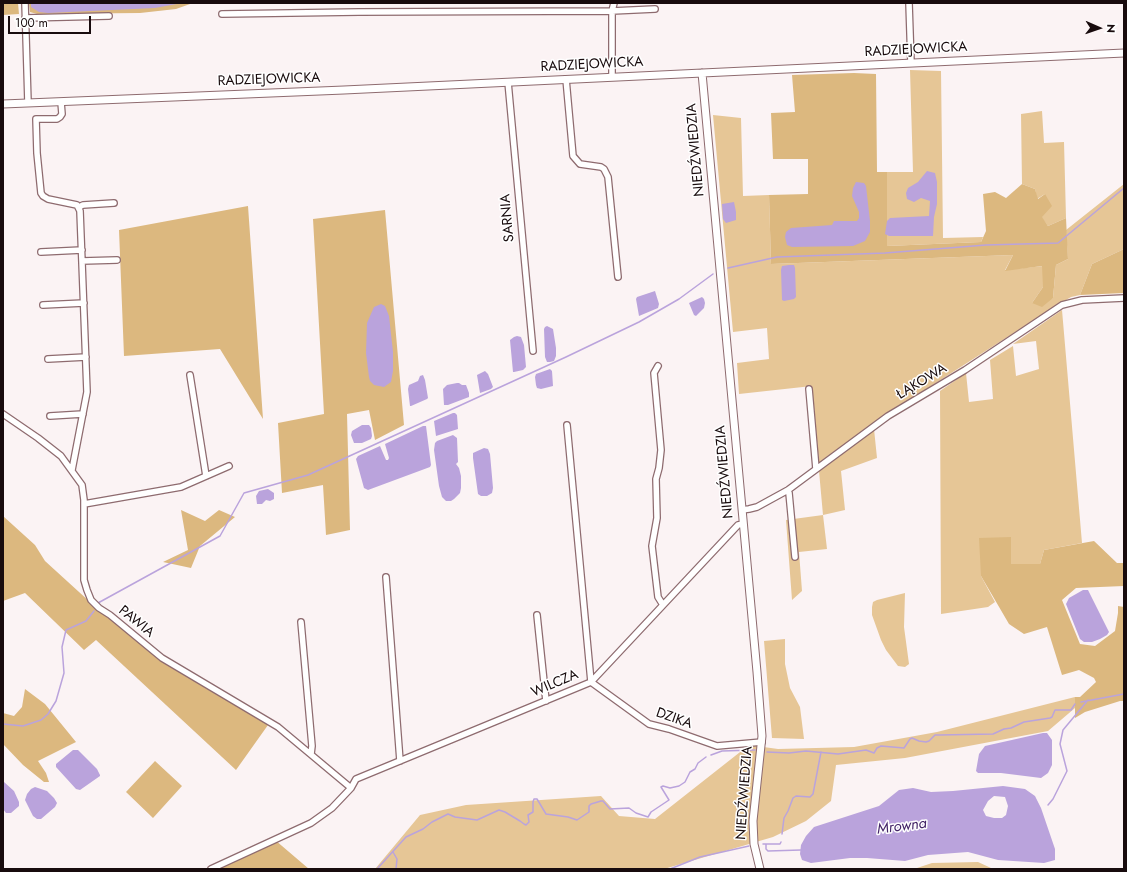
<!DOCTYPE html>
<meta charset="utf-8">
<style>
body{margin:0}
#map{position:relative;width:1127px;height:872px;overflow:hidden;background:#fbf3f4;font-family:Jost,sans-serif}
canvas{display:block}
.frame{position:absolute;inset:0;border:4px solid #180b0d;pointer-events:none}
.north{position:absolute;left:1079px;top:8px;width:40px;height:40px;-webkit-text-stroke:3px #fff;paint-order:stroke;rotate:92deg;font-size:11px;font-weight:700;line-height:16px;text-align:center;color:#180b0d}
.north::after{content:'';display:block;margin:auto;width:14px;height:18px;background:#180b0d;clip-path:polygon(50% 0,100% 100%,50% 72%,0 100%)}
.scale{position:absolute;left:8px;top:16px;width:83px;height:18px;box-sizing:border-box;border:2px solid #180b0d;border-top:0;padding-left:5px;font-size:12px;line-height:14px;white-space:nowrap;color:#180b0d;-webkit-text-stroke:3px #fff;paint-order:stroke}
</style>
<div id="map">
<canvas width="1127" height="872"></canvas>
<div class="frame"></div>
<div class="north">N</div>
<div class="scale">100 m</div>
</div>
<script>
const c = document.querySelector('canvas').getContext('2d');
c.lineJoin = 'round';
function paint(path, color) { c.fillStyle = color; c.fill(path, 'evenodd'); }
const toPath = rows => new Path2D(rows.map(r => 'M' + r).join(''));
function strokePath(path, color, width, dash) { c.strokeStyle = color; c.lineWidth = width; c.lineCap = dash ? 'butt' : 'round'; c.setLineDash(dash || []); c.stroke(path); }
function drawText(font, color, halo, rows, align = 'center') {
  c.font = font + ' Jost,sans-serif'; c.lineWidth = 3; c.setLineDash([]); c.textBaseline = 'middle'; c.strokeStyle = halo; c.fillStyle = color; for (const [text, x, y, turn = 0] of rows) {
    c.save(); c.translate(x, y); c.rotate((+turn || 0) * Math.PI / 180); c.textAlign = isNaN(turn) ? turn : align; if (halo) c.strokeText(text, 0, 0); c.fillText(text, 0, 0); c.restore();
  }
}
paint(toPath([
 [910,70,941,71,943,238,983,237,981,242,887,246,887,172,913,172],
 [1042,111,1044,143,1064,142,1066,218,1048,226,1041,217,1045,194,1037,199,1035,189,1022,184,1021,114],
 [713,115,741,118,743,196,769,195,771,264,1013,255,1005,270,1043,266,1043,287,1032,303,1053,298,1056,265,1068,259,1066,230,1124,184,1124,249,1092,264,1080,295,1071,297,1048,311,889,413,819,463,812,386,739,394,737,363,769,359,767,328,733,332],
 [1062,310,1082,543,1044,550,1040,564,1011,564,1011,537,981,576,995,602,988,607,941,614,940,391,966,373,969,402,993,399,990,360,1013,346,1016,376,1039,369,1036,341,1013,344],
 [874,429,877,458,841,471,845,510,823,515,827,549,799,552,802,591,792,600,786,520,823,515,819,471],
 [905,593,904,627,909,664,905,667,898,666,886,650,881,640,872,615,872,607,873,602,877,600],
 [785,639,785,664,790,688,800,707,804,739,772,738,764,641],
 [1075,697,1075,708,1048,731,905,758,836,765,831,801,806,821,773,837,664,869,375,869,420,815,466,805,601,796,619,816,655,819,749,745,778,749,854,747,937,732],
 [978,862,991,868,1002,869,914,869,932,863]
]), '#e6c696');
paint(toPath([
 [3,3,18,3,19,14,3,15],
 [29,3,193,3,176,9,140,13,37,14,30,12],
 [854,73,876,74,877,172,887,172,887,246,981,242,986,231,983,194,995,192,1006,198,1022,184,1035,189,1038,199,1045,194,1052,206,1042,217,1048,226,1066,218,1068,259,1056,265,1053,298,1042,307,1032,303,1043,287,1042,266,1005,271,1013,255,771,264,769,195,808,194,808,159,773,159,771,113,795,112,792,75],
 [248,206,263,419,220,349,124,356,119,230],
 [385,210,404,425,375,440,369,410,347,414,350,530,326,535,323,485,282,493,278,423,324,414,313,219],
 [1124,249,1124,293,1080,295,1092,264],
 [181,510,205,521,219,510,235,517,200,546,191,568,163,562,188,550],
 [3,516,35,545,45,561,90,602,161,660,268,725,236,770,96,640,84,650,25,593,3,601],
 [1011,537,1011,564,1040,564,1044,550,1094,541,1117,563,1124,563,1124,586,1076,588,1062,600,1080,644,1095,646,1115,631,1118,613,1118,606,1124,607,1124,701,1120,701,1085,712,1075,718,1075,697,1080,697,1096,682,1094,678,1079,670,1062,675,1047,627,1024,634,1009,624,981,576,979,538],
 [25,689,45,704,76,742,38,761,46,773,49,782,44,782,23,765,3,744,3,713,14,716,22,707],
 [155,761,182,786,153,818,126,792],
 [275,840,309,869,207,869]
]), '#dcb87f');
paint(toPath([
 [31,3,182,3,155,8,48,13,39,12,31,7],
 [927,171,935,173,937,182,937,204,934,217,933,236,889,236,885,234,887,221,890,218,929,216,930,201,921,198,914,202,907,199,906,193,908,188,918,182],
 [856,182,864,183,866,186,870,221,870,232,865,241,853,246,792,247,787,245,785,237,786,232,791,228,832,225,834,221,857,221,859,218,859,212,852,196,853,188],
 [734,202,736,212,736,220,726,223,723,219,722,204],
 [789,265,794,265,795,268,796,297,794,299,784,301,782,300,781,270,782,266],
 [655,291,659,304,658,308,639,316,636,299,637,297],
 [702,297,704,299,705,303,704,308,696,316,694,315,689,303],
 [381,304,385,306,389,316,393,352,393,371,391,382,384,387,374,385,370,381,369,377,366,353,367,323,374,307],
 [547,326,553,329,556,348,556,356,554,361,550,362,547,362,545,357,544,329,545,327],
 [517,336,521,337,524,345,526,367,523,370,514,372,513,372,510,340,514,337],
 [550,369,552,371,553,386,541,389,537,388,536,385,535,377,536,374],
 [485,371,488,374,493,387,491,389,480,393,477,375],
 [423,375,425,380,428,398,427,399,411,406,410,406,408,389,409,385,418,381,420,376],
 [457,383,459,383,462,385,466,385,469,393,469,397,448,405,444,405,443,389,447,385],
 [453,413,455,413,457,415,458,429,436,436,434,421],
 [362,425,369,425,371,428,372,436,371,439,362,443,354,443,351,435,352,431],
 [423,426,426,426,431,465,430,467,368,490,364,488,356,459,358,456,380,446,386,460,388,460,389,458,385,444],
 [453,435,457,438,458,462,456,464,459,468,461,476,461,488,460,493,454,499,451,501,446,501,442,497,439,486,434,450,435,443,437,441],
 [484,448,488,449,490,454,493,488,492,493,487,496,481,496,478,494,473,458,473,453],
 [268,489,274,493,274,499,270,501,266,500,262,504,257,504,256,496,259,491],
 [1083,590,1088,590,1109,632,1107,635,1100,639,1092,642,1084,642,1080,639,1066,604,1069,598],
 [1043,733,1047,733,1052,740,1052,765,1048,773,1041,778,1001,773,978,773,976,771,979,754,985,746],
 [73,750,78,750,97,769,100,775,100,776,80,790,76,789,56,767,56,764],
 [3,774,4,782,14,791,19,802,19,806,11,813,6,813,3,809],
 [1003,786,1025,789,1035,796,1041,808,1055,849,1055,860,1044,863,998,860,968,852,928,855,905,861,867,858,850,858,811,863,802,860,800,854,801,845,806,836,814,827,879,806,899,790,913,788,931,792,953,791],
 [994,796,1005,797,1008,806,1006,815,1002,818,994,818,986,816,983,810,988,801],
 [35,787,47,791,54,798,57,803,55,807,41,819,37,819,33,816,25,800,27,794,31,789]
]), '#baa3dc');
strokePath(toPath([
 [728,268,777,257,885,253,986,245,1058,243,1124,188],
 [98,603,220,536,244,493,308,475,566,357,639,322,679,299,713,274],
 [1081,702,1124,694],
 [3,724,23,726,41,720,48,714,56,701,64,673,62,647,66,630,86,621,94,611],
 [767,752,789,753,806,751,838,754,866,750,874,753,877,748,881,746,904,748,910,739,912,738,919,741,926,742,929,741,935,735,939,735,993,734,1004,729,1011,728,1024,722,1050,718,1052,717,1055,710,1071,710,1075,704],
 [711,755,722,751,755,750],
 [1048,805,1053,799,1067,771,1060,744,1063,730,1088,700],
 [782,834,784,818,788,811,793,798,796,796,810,797,813,794,821,752],
 [763,844,780,844,781,842],
 [766,844,766,849,768,851,801,850],
 [393,852,397,859,396,869],
 [377,869,406,837,423,829,432,822,448,814,455,817,477,820,499,810,505,812,520,821,524,824,526,825,529,822,528,815,533,812,533,802,534,799,537,799,546,814,568,817,577,820,589,812,589,806,591,804,601,801,603,801,610,809,629,808,636,813,648,817,651,812,669,800,661,787,663,786,670,788,679,786,685,782,690,772,695,769,698,763,706,757],
 [670,869,700,857,749,846]
]), '#baa3dc', 1.5);
const street = toPath([
 [25,3,28,103],
 [909,3,911,63],
 [222,14,359,12,612,11,655,9],
 [25,18,109,16],
 [612,77,612,11,614,3],
 [566,79,573,156,580,164,601,167,604,169,608,177,618,277],
 [508,82,533,351],
 [61,102,62,114,60,117,57,119,36,119,37,153,41,193,43,196,48,199,77,205,80,211,87,392,72,470],
 [79,207,83,205,114,203],
 [41,252,82,250],
 [82,261,117,260],
 [43,305,84,303],
 [48,359,86,357],
 [658,366,654,373,661,450,659,468,656,479,657,518,652,546,658,597,663,605],
 [190,375,206,476],
 [809,389,816,469],
 [3,414,38,438,61,456,82,485,84,500,84,580,87,590,91,600,99,608,110,615,162,658,278,727,351,788],
 [50,416,83,414],
 [567,425,591,682,649,724,669,729,717,746,762,742],
 [788,490,789,493,795,557],
 [84,504,181,487,229,466],
 [742,510,749,509,757,507,788,490,888,416,965,370,1062,305,1082,300,1124,298],
 [386,577,400,761],
 [537,615,546,701],
 [301,622,312,746,311,754],
 [211,869,311,823,332,808,351,788,356,779,591,682,738,525,743,524]
]);
const secondary = toPath([
 [702,73,757,672,762,736,753,821,754,844,760,869],
 [3,104,344,90,1124,53]
]);
strokePath(street, '#8e6b6f', 8);
strokePath(secondary, '#8e6b6f', 9);
strokePath(street, '#fff', 5.5);
strokePath(secondary, '#fff', 7);
drawText('14px', '#180b0d', '#fff', [
 ["RADZIEJOWICKA",916,50,-3],
 ["RADZIEJOWICKA",592,65,-3],
 ["RADZIEJOWICKA",269,80,-2],
 ["NIEDŹWIEDZIA",696,150,-95],
 ["SARNIA",508,218,-95],
 ["ŁĄKOWA",922,382,-31],
 ["NIEDŹWIEDZIA",725,472,-95],
 ["PAWIA",136,622,39],
 ["WILCZA",555,684,-23],
 ["DZIKA",674,719,19],
 ["NIEDŹWIEDZIA",745,793,-86]
]);
drawText('italic 15px', '#432467', '#fff', [
 ["Mrowna",902,827,-7]
]);
</script>
